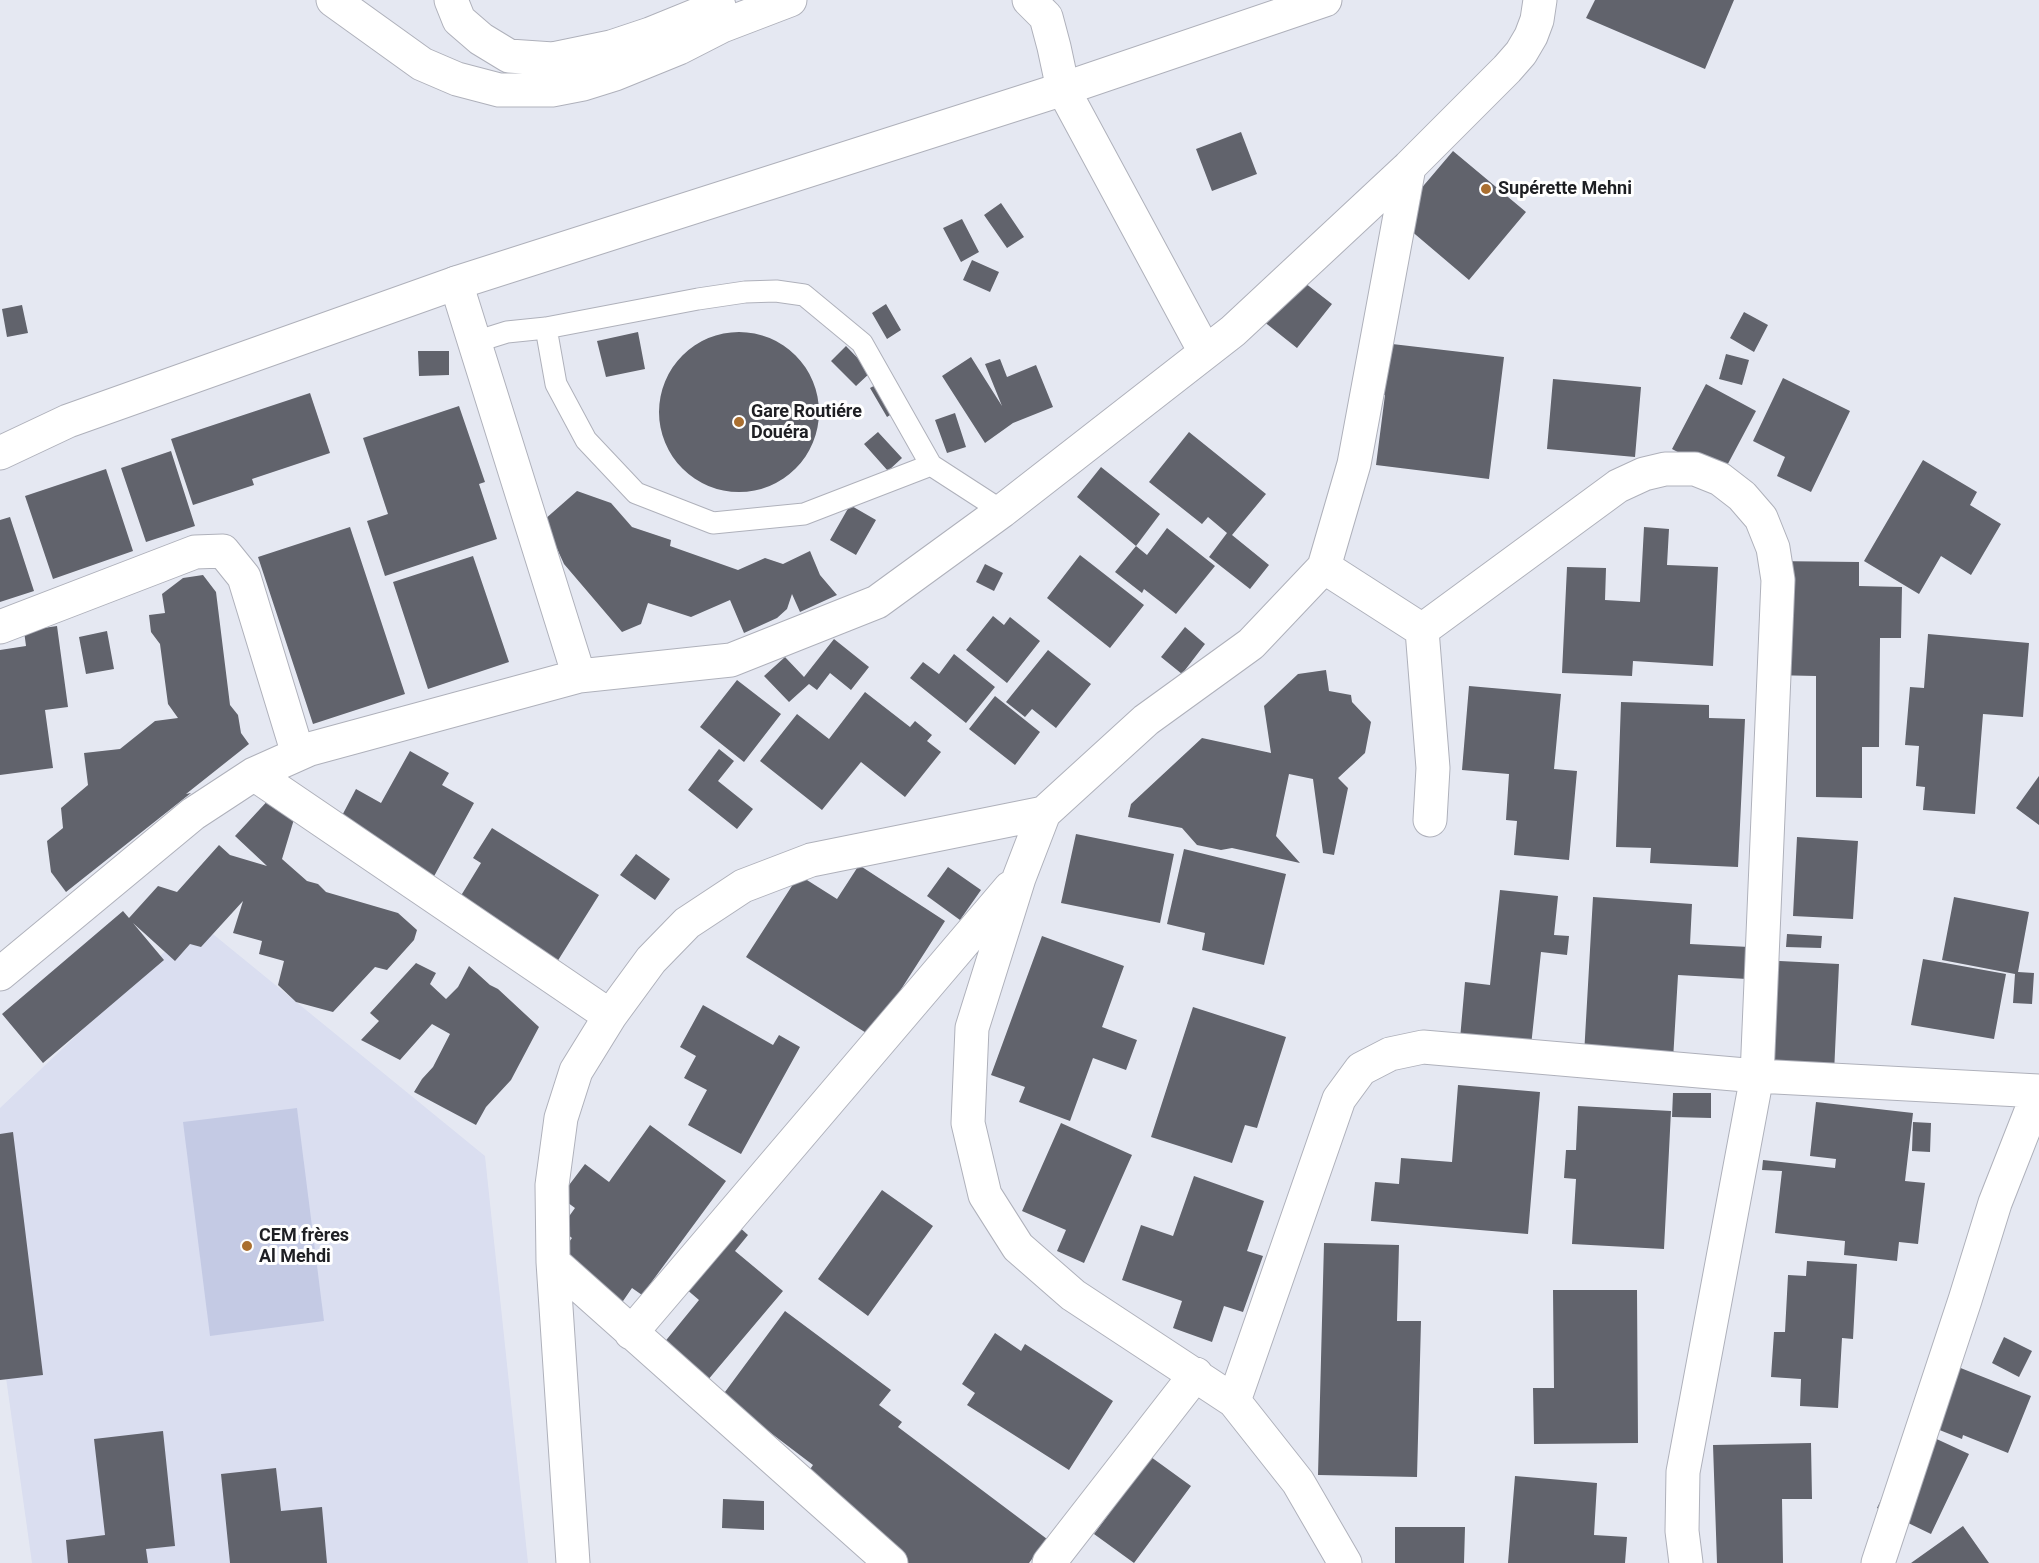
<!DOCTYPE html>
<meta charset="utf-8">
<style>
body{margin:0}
canvas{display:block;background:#e5e8f2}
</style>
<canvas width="2039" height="1563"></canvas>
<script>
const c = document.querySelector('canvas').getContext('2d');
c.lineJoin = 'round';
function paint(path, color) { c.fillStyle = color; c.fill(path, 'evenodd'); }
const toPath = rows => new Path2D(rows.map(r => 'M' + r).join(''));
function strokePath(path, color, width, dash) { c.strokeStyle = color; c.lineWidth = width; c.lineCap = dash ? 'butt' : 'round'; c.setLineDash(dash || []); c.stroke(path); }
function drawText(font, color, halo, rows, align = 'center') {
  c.font = font + ' Roboto,sans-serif'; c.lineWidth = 6; c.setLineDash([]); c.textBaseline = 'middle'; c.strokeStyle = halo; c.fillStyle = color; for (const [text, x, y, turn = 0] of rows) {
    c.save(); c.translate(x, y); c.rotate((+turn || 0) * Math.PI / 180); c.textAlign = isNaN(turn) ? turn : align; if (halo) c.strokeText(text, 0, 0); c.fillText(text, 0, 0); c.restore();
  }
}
paint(toPath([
 [197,921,485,1156,528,1563,32,1563,0,1335,0,1108]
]), '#dadef0');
paint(toPath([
 [297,1108,324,1321,210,1336,183,1122]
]), '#c4cae4');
paint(toPath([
 [1595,0,1734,0,1705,69,1586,18],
 [1241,132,1257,174,1212,191,1196,149],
 [1453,151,1526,212,1469,280,1396,218],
 [1001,203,1024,237,1007,248,984,215],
 [962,219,979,252,961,262,943,228],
 [972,260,999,272,990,292,963,280],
 [1287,269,1332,304,1297,348,1253,313],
 [886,304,901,330,887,339,872,313],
 [22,305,28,333,7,337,2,309],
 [1744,312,1768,325,1754,352,1730,338],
 '659 412a80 80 0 1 1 160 0a80 80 0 1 1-160 0Z',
 [638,332,645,369,606,377,597,341],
 [1375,342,1504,357,1489,479,1376,465,1385,395,1369,393],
 [846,346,871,372,856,386,831,361],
 [418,351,449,351,449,375,419,376],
 [1726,354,1749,360,1742,385,1719,379],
 [971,357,1002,406,985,364,1000,359,1007,377,1036,365,1053,407,1013,423,985,443,942,376],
 [1783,378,1850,411,1811,492,1777,476,1785,457,1753,441],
 [1553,379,1641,387,1635,457,1547,449],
 [885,380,901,408,887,417,870,388],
 [1706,384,1756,411,1722,475,1672,449],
 [310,393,330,453,252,479,254,485,193,505,171,439],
 [459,406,485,482,479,484,497,539,385,576,367,521,388,514,363,438],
 [955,413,966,447,947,453,935,420],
 [878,432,902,458,888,471,864,444],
 [1189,432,1266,494,1232,535,1269,565,1250,589,1209,557,1227,533,1208,517,1202,524,1149,482],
 [171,451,195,526,146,542,121,468],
 [1923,460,1977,492,1970,505,2001,524,1971,575,1941,556,1919,594,1864,561],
 [1101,467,1160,514,1136,546,1077,497],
 [106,469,133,551,53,579,25,496],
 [577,491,611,503,632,527,671,540,670,546,738,570,765,558,783,564,810,551,820,575,837,595,800,612,792,594,787,609,777,618,744,633,730,600,691,617,648,603,641,624,622,632,564,564,544,520],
 [850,505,876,520,856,555,830,540],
 [10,517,34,591,0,602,0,520],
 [350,527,405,694,313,724,258,557],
 [1644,527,1669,529,1667,565,1718,567,1713,666,1633,661,1632,676,1562,673,1567,567,1606,568,1605,600,1640,602],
 [1167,528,1215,566,1176,614,1144,589,1142,593,1115,572,1136,546,1147,555],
 [1080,555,1144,605,1110,648,1047,598],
 [473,556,509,662,428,689,393,582],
 [1771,561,1859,562,1859,586,1902,587,1901,638,1880,638,1879,747,1862,747,1862,798,1816,797,1816,676,1770,675],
 [985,564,1003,573,994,591,976,582],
 [203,575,216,592,230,705,238,715,241,733,249,744,186,794,191,793,66,892,51,872,47,841,63,828,61,808,88,785,84,753,120,749,155,721,178,718,168,704,160,644,151,632,149,615,165,613,162,594,183,578],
 [993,616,1004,625,1010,617,1040,641,1007,683,966,650],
 [57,626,68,707,45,710,53,768,0,775,0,650,26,646,24,631],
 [1185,627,1205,644,1182,674,1161,657],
 [107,631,114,669,86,674,79,637],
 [1928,634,2029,643,2023,717,1983,714,1975,814,1923,810,1925,787,1916,786,1919,746,1905,745,1910,687,1924,688],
 [834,639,869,667,851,690,830,673,817,690,809,684,789,702,764,676,785,657,804,677],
 [1048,650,1091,684,1056,728,1032,709,1025,717,1006,702],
 [954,654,995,687,966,723,910,678,923,662,939,674],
 [1326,670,1329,691,1351,695,1352,702,1371,722,1365,753,1338,778,1348,788,1334,855,1323,853,1313,779,1289,774,1276,836,1300,863,1232,848,1221,850,1197,845,1182,828,1128,817,1131,804,1202,738,1271,753,1264,706,1298,674],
 [737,680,781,714,744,762,700,727],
 [1469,686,1561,694,1554,769,1577,771,1569,860,1514,855,1517,821,1506,820,1509,774,1462,770],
 [865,692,910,727,915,721,932,735,927,741,941,752,905,797,861,762,822,810,760,761,797,714,829,739],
 [995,696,1040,732,1015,765,969,729],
 [1621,702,1709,705,1709,718,1745,719,1738,867,1650,863,1651,848,1616,847],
 [719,749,734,761,718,781,753,809,737,829,688,790],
 [410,751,449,773,442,785,474,803,426,891,336,827,356,789,381,803],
 [2039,776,2039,825,2016,808],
 [272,796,295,816,282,859,307,881,318,884,326,892,398,913,417,930,414,940,387,970,375,967,333,1012,296,1002,278,985,284,961,259,954,262,941,233,933,243,901,201,947,190,944,175,961,133,923,164,960,43,1063,2,1014,123,911,129,918,158,886,177,892,219,845,230,855,267,866,235,836],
 [492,828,599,895,552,970,454,907,481,863,473,858],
 [1076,834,1174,854,1160,923,1061,903],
 [1797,837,1858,841,1853,919,1793,916],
 [1184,849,1286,874,1264,965,1202,950,1205,933,1167,924],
 [636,854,670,879,655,900,620,875],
 [859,865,945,921,871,1036,746,957,799,875,837,899],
 [948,867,981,890,960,920,927,896],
 [1500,890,1558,896,1554,935,1569,936,1567,955,1541,952,1531,1046,1460,1039,1465,982,1490,985],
 [1593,897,1692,904,1690,944,1749,947,1747,979,1678,975,1673,1060,1584,1055],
 [1954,897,2029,912,2018,972,2034,973,2032,1004,2013,1003,2015,974,1942,960],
 [1787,934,1822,936,1821,948,1786,947],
 [1042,936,1124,966,1102,1027,1137,1040,1126,1070,1093,1058,1070,1121,1019,1102,1025,1087,991,1075],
 [1923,959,2006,974,1994,1039,1911,1025],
 [1760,960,1839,964,1834,1073,1755,1069],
 [416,963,436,973,430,984,446,999,458,987,469,966,490,985,498,989,539,1027,511,1080,486,1107,476,1125,414,1092,422,1079,433,1067,450,1034,432,1024,400,1060,361,1040,379,1021,370,1013],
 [703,1005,773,1045,779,1035,800,1047,741,1154,688,1125,707,1090,684,1078,696,1056,680,1047],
 [1193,1007,1286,1037,1257,1128,1245,1125,1232,1163,1151,1137],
 [1458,1085,1540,1092,1528,1234,1371,1221,1375,1182,1399,1184,1401,1158,1452,1162],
 [1673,1093,1711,1093,1711,1118,1672,1117],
 [1816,1102,1913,1113,1905,1181,1925,1183,1918,1244,1899,1242,1897,1261,1844,1255,1845,1241,1775,1233,1782,1171,1762,1170,1763,1160,1835,1168,1836,1159,1810,1156],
 [1578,1106,1671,1111,1664,1249,1572,1244,1576,1179,1564,1178,1566,1150,1576,1150],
 [1913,1122,1931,1123,1930,1152,1912,1151],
 [1061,1123,1132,1155,1084,1263,1057,1251,1066,1230,1022,1211],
 [650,1125,726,1181,642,1295,632,1288,612,1317,548,1270,572,1238,560,1229,575,1208,560,1197,585,1164,609,1182],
 [13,1132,43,1375,0,1380,0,1134],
 [1194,1176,1264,1201,1247,1251,1263,1256,1243,1312,1224,1306,1212,1342,1173,1328,1182,1301,1122,1280,1141,1225,1173,1236],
 [882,1190,933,1226,868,1316,818,1279],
 [737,1225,748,1235,735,1251,783,1291,707,1381,663,1344,699,1300,685,1288],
 [1324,1243,1399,1245,1397,1321,1421,1321,1417,1477,1318,1475],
 [1807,1261,1857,1264,1853,1339,1842,1338,1838,1408,1800,1406,1801,1379,1771,1377,1774,1332,1785,1332,1788,1275,1806,1276],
 [1553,1290,1637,1290,1638,1443,1534,1444,1533,1388,1554,1388],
 [785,1311,891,1390,879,1405,902,1422,898,1427,1047,1539,1029,1563,905,1563,806,1475,813,1465,722,1396],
 [995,1333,1021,1351,1025,1344,1113,1401,1069,1470,967,1405,975,1393,962,1384],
 [2004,1337,2032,1351,2019,1377,1992,1363],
 [1938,1359,2031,1396,2008,1453,1963,1435,1962,1439,1937,1429],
 [1915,1429,1969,1454,1931,1534,1877,1508],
 [163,1431,175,1546,146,1549,148,1563,68,1563,66,1540,105,1535,94,1439],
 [1811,1443,1812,1499,1782,1499,1783,1563,1717,1563,1713,1445],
 [1151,1457,1191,1486,1134,1563,1094,1534],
 [276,1468,281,1511,322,1507,327,1563,230,1563,221,1474],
 [1515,1476,1597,1483,1594,1535,1627,1537,1625,1563,1508,1563],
 [723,1499,764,1501,764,1530,722,1528],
 [1963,1526,1989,1563,1911,1563],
 [1395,1527,1465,1527,1464,1563,1395,1563]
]), '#61636c');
const lane = toPath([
 [546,328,556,384,586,440,636,493,713,523,804,514,931,465],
 [475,342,507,332,546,328,698,299,745,292,776,291,804,295,862,343,931,465,1002,511]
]);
const street = toPath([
 [1063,89,1205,352],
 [456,283,579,676],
 [1324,567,1422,630,1618,486,1644,474,1665,469,1695,469,1720,479,1742,496,1761,518,1773,548,1778,580,1757,1076,1683,1472,1682,1531,1686,1563],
 [0,627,195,552,223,551,244,577,298,754],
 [1422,630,1433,768,1430,820],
 [254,774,610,1016],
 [0,974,193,814,254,774,310,749,579,676,731,660,877,602,1002,511,1233,331,1409,167,1507,69,1521,53,1531,36,1537,20,1540,0],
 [553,1262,891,1563],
 [631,1333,1010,888],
 [1234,1401,1339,1099,1361,1069,1390,1054,1423,1047,1757,1076,2039,1091],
 [573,1563,553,1262,552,1185,561,1118,576,1071,610,1016,651,960,687,923,743,886,811,860,1044,813],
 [1049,1563,1196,1374],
 [1345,1563,1298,1482,1234,1401,1073,1295,1018,1247,985,1195,968,1123,972,1028,1019,878,1044,813,1146,720,1251,644,1324,567,1354,464,1409,167],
 [1878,1563,1965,1300,1995,1203,2039,1091]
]);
const secondary = toPath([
 [0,453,68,421,456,283,1063,89,1325,0]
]);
const highway = toPath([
 [333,0,422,64,457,79,499,90,552,90,583,84,615,74,679,48,722,26,790,0],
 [451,0,459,20,481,39,509,56,553,59,611,47,650,34,719,6],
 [1029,0,1046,17,1054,47,1063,89]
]);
strokePath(lane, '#afb1bb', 23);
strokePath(street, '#afb1bb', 35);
strokePath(secondary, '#afb1bb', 35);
strokePath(highway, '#afb1bb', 35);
strokePath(lane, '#fff', 21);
strokePath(street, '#fff', 33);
strokePath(secondary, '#fff', 33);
strokePath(highway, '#fff', 33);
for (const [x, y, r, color] of [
 [1486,189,6,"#aa6f30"],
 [739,422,6,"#aa6f30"],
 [247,1246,6,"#aa6f30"]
]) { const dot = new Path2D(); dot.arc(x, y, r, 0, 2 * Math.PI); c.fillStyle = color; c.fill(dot); strokePath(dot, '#fff', 2); }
drawText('bold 18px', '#1e1f23', '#fff', [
 ["Supérette Mehni",1498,189],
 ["Gare Routiére",751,412],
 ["Douéra",751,433],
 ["CEM frères",259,1236],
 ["Al Mehdi",259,1257]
], 'left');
</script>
